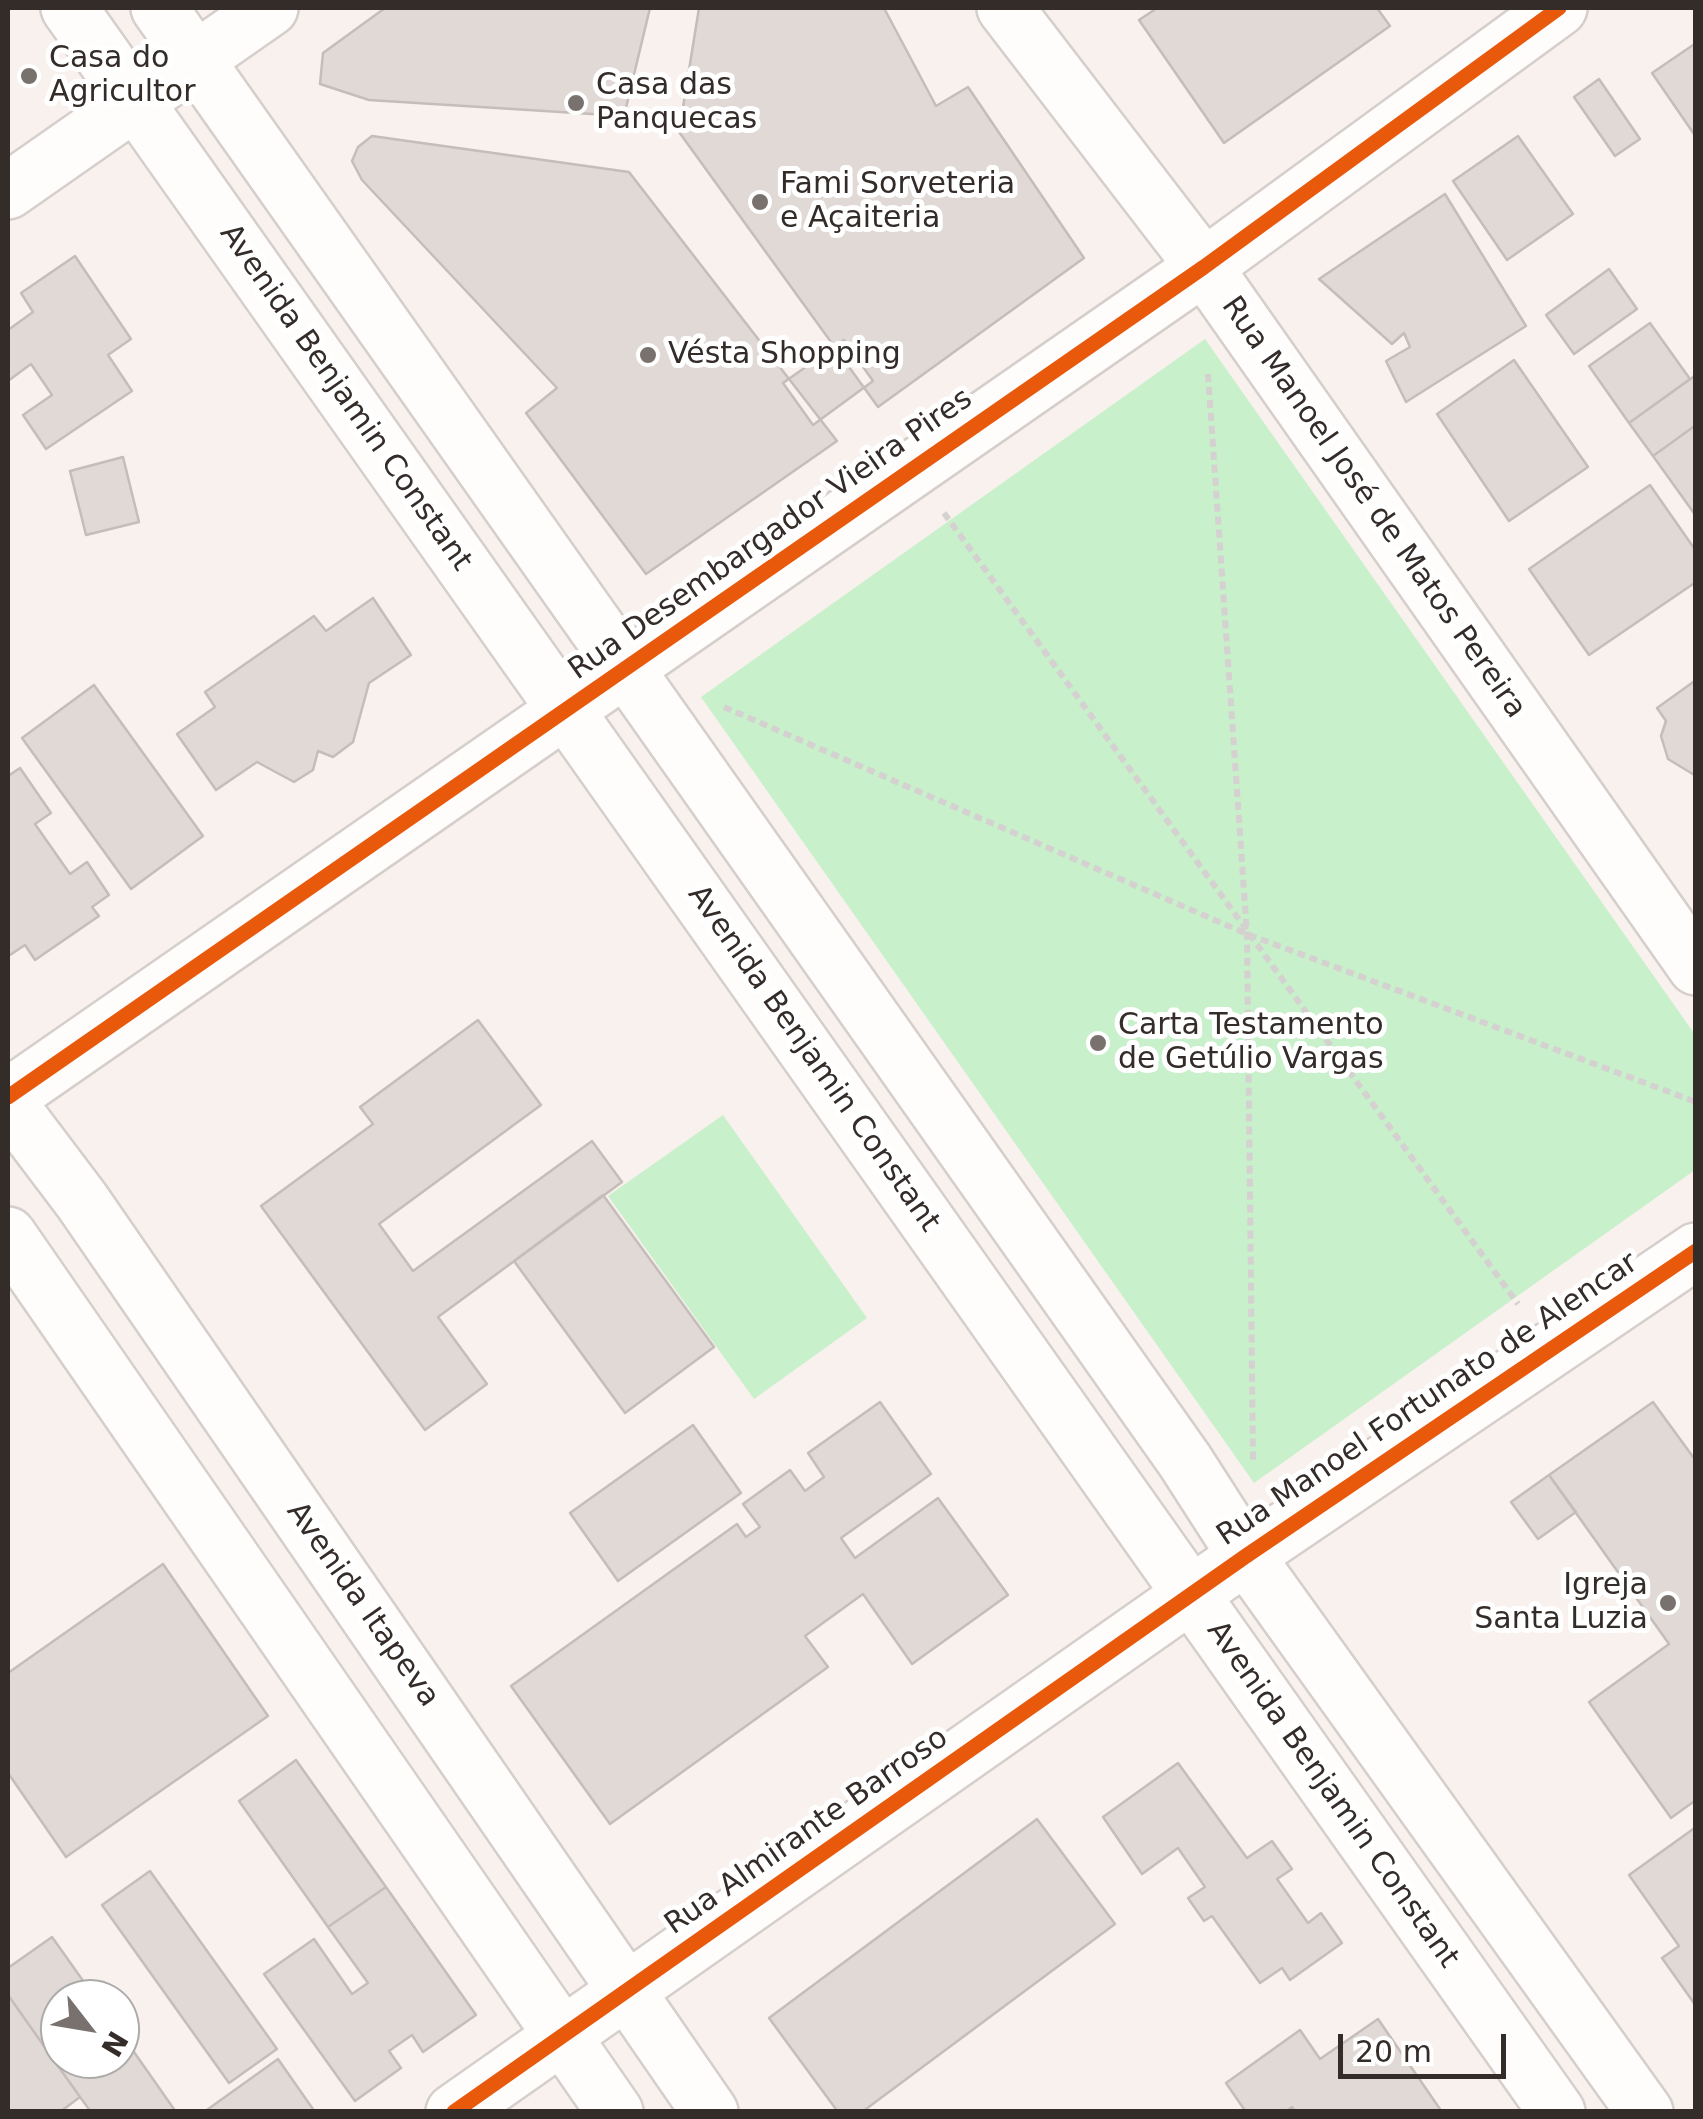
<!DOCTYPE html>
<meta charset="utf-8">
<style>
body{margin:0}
#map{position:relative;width:1703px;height:2119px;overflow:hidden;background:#f9f1ed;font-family:"DejaVu Sans",sans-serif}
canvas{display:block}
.frame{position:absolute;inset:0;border:10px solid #332c29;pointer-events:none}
.north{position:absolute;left:40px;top:1979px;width:100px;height:100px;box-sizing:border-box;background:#fff;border:2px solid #adaba9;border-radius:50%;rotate:121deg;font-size:28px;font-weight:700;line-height:40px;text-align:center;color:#332c29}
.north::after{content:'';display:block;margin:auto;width:35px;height:45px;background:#78716e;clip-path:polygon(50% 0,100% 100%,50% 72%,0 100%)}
.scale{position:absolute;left:1338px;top:2034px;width:168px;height:45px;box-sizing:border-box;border:5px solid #332c29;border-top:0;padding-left:12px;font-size:30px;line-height:35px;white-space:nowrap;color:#332c29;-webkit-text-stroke:8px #fff;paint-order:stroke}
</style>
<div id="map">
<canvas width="1703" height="2119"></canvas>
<div class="frame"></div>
<div class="north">N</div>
<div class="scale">20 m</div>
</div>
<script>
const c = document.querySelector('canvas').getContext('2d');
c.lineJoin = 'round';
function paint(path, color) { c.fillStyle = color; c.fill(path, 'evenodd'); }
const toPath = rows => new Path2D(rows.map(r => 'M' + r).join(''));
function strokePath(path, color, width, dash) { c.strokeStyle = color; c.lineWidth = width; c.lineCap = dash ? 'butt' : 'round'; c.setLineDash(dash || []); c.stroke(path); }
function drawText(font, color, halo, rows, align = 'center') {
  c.font = font + ' "DejaVu Sans",sans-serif'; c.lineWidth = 10; c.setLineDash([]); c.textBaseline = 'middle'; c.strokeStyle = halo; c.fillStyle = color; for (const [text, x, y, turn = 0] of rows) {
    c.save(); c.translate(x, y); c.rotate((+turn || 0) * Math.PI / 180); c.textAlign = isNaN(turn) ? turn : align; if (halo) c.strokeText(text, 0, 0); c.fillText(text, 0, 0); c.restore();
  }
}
paint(toPath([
 [1205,339,1696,1036,1695,1170,1254,1483,701,697],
 [723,1115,867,1318,754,1399,608,1196]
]), '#c8f0cb');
const building = toPath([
 [385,8,650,8,624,116,369,100,320,84,323,53,385,8],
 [699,8,884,8,936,106,968,87,1084,258,878,407,679,132,699,8],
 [1157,8,1377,8,1390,26,1224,143,1139,20,1157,8],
 [1696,43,1696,137,1652,73,1696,43],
 [1599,79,1640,139,1615,156,1574,97,1599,79],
 [372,136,629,172,837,441,646,574,526,413,557,388,362,180,352,161,358,147,372,136],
 [1518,136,1573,214,1507,260,1453,181,1518,136],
 [1445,194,1526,326,1406,402,1386,361,1410,347,1404,333,1392,344,1319,279,1445,194],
 [75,256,131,339,108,355,132,391,46,449,23,415,52,395,31,364,8,381,8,330,33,312,21,293,75,256],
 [1609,269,1637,309,1574,354,1546,315,1609,269],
 [1650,323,1690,379,1629,423,1589,366,1650,323],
 [844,340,873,381,813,425,783,383,844,340],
 [1514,360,1588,467,1509,521,1437,414,1514,360],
 [1696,375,1696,425,1653,456,1629,423,1696,375],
 [1696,425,1696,516,1653,456,1696,425],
 [123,457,139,522,86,535,70,471,123,457],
 [1650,485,1696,551,1696,582,1589,655,1529,569,1650,485],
 [373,598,411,655,369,683,353,742,333,757,318,751,313,770,294,782,257,762,216,790,177,734,215,707,205,692,314,616,326,631,373,598],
 [1696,680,1696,776,1668,759,1661,736,1666,721,1657,708,1696,680],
 [94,685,203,836,131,889,22,738,94,685],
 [20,768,51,813,35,824,70,874,87,862,109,895,92,907,99,916,35,960,25,945,10,955,8,952,8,776,20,768],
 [478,1020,541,1105,379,1224,413,1271,592,1141,622,1182,438,1317,487,1384,425,1430,261,1206,373,1124,360,1107,478,1020],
 [603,1195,714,1347,625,1413,514,1261,603,1195],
 [880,1402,931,1474,841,1538,855,1558,938,1498,1008,1595,912,1664,863,1594,805,1636,828,1667,610,1824,511,1686,737,1524,746,1537,760,1527,743,1504,790,1470,805,1491,824,1477,808,1453,880,1402],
 [1653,1402,1696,1461,1696,1800,1671,1818,1589,1702,1669,1644,1549,1475,1653,1402],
 [693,1425,741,1493,618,1581,570,1513,693,1425],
 [1549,1475,1576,1512,1538,1539,1511,1502,1549,1475],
 [163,1564,268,1716,66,1857,8,1773,8,1673,163,1564],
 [296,1760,386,1887,328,1927,239,1801,296,1760],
 [1178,1763,1247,1858,1272,1841,1292,1869,1277,1879,1308,1923,1321,1913,1342,1943,1290,1980,1282,1968,1260,1983,1212,1916,1204,1921,1188,1898,1205,1887,1178,1848,1142,1874,1103,1817,1178,1763],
 [1037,1819,1115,1924,862,2112,838,2112,769,2018,1037,1819],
 [1696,1827,1696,2006,1662,1958,1679,1946,1629,1875,1696,1827],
 [150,1871,277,2049,229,2083,102,1905,150,1871],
 [386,1887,476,2015,423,2052,412,2035,389,2051,401,2068,355,2101,264,1974,314,1939,352,1994,368,1983,328,1927,386,1887],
 [52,1937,96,1999,60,1999,60,2059,120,2059,120,2032,176,2112,91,2112,80,2097,8,1995,8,1968,52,1937],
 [8,1995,80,2097,60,2112,8,2112,8,1995],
 [1378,2019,1442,2112,1295,2112,1292,2107,1285,2112,1246,2112,1226,2083,1300,2030,1320,2059,1378,2019],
 [278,2059,315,2112,204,2112,278,2059]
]);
paint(building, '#e0d9d5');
strokePath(building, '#c4bdb9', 2.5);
const street = toPath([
 [1005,8,1204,267,1696,967],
 [8,191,270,8],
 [8,1097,1204,267,1559,8],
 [8,1103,82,1201,710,2112],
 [8,1235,615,2112],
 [454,2112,1246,1556,1696,1251]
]);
const secondary = toPath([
 [69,8,1557,2112],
 [159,8,1185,1461,1246,1556,1645,2112]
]);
strokePath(street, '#d5cecb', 60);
strokePath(secondary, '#d5cecb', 60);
strokePath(toPath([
 [1208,374,1247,934,1253,1460],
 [944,513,1518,1304],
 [724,707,1247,934,1696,1102]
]), '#d4d1d0', 6, [8, 5]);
strokePath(street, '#fefdfc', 55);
strokePath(secondary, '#fefdfc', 55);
strokePath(toPath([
 [8,1097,1204,267,1559,8],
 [454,2112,1246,1556,1696,1251]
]), '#e8590c', 15);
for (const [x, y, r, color] of [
 [29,76,10,"#78716e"],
 [576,103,10,"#78716e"],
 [760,202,10,"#78716e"],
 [648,355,10,"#78716e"],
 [1098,1043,10,"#78716e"],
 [1668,1603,10,"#78716e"]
]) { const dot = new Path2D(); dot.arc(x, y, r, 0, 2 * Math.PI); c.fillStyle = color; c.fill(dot); strokePath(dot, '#fff', 4); }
drawText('30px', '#332c29', '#fff', [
 ["Casa do",49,59],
 ["Agricultor",49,93],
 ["Casa das",596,86],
 ["Panquecas",596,120],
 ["Fami Sorveteria",780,185],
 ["e Açaiteria",780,219],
 ["Vésta Shopping",668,355],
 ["Carta Testamento",1118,1026],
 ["de Getúlio Vargas",1118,1060],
 ["Igreja",1648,1586,"right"],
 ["Santa Luzia",1648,1620,"right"]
], 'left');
drawText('30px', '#332c29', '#fff', [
 ["Avenida Benjamin Constant",345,398,55],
 ["Rua Manoel José de Matos Pereira",1373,508,55],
 ["Rua Desembargador Vieira Pires",771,535,-35],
 ["Avenida Benjamin Constant",813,1059,55],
 ["Rua Manoel Fortunato de Alencar",1428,1400,-34],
 ["Avenida Itapeva",362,1605,55],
 ["Avenida Benjamin Constant",1332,1795,55],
 ["Rua Almirante Barroso",807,1832,-35]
]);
</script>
